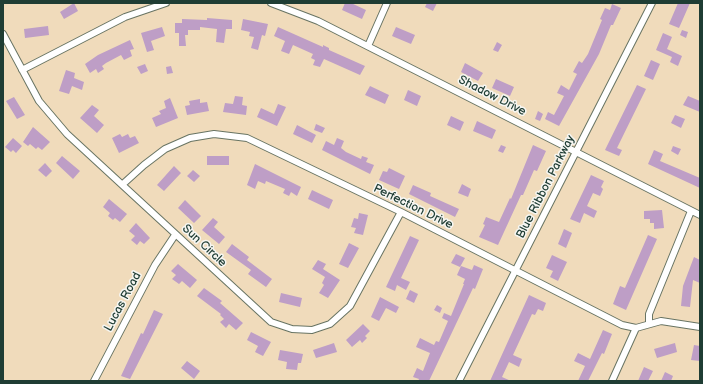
<!DOCTYPE html>
<style>
body{margin:0}
#map{position:relative;width:703px;height:384px;overflow:hidden;background:#f0dbbb;font-family:"Balsamiq Sans",sans-serif}
canvas{display:block}
.frame{position:absolute;inset:0;border:4px solid #1f3d34;pointer-events:none}
</style>
<div id="map">
<canvas width="703" height="384"></canvas>
<div class="frame"></div>
</div>
<script>
const c = document.querySelector('canvas').getContext('2d');
c.lineJoin = 'round';
function paint(path, color) { c.fillStyle = color; c.fill(path, 'evenodd'); }
const toPath = rows => new Path2D(rows.map(r => 'M' + r).join(''));
function strokePath(path, color, width, dash) { c.strokeStyle = color; c.lineWidth = width; c.lineCap = dash ? 'butt' : 'round'; c.setLineDash(dash || []); c.stroke(path); }
function drawText(font, color, halo, rows, align = 'center') {
  c.font = font + ' "Balsamiq Sans",sans-serif'; c.lineWidth = 3; c.setLineDash([]); c.textBaseline = 'middle'; c.strokeStyle = halo; c.fillStyle = color; for (const [text, x, y, turn = 0] of rows) {
    c.save(); c.translate(x, y); c.rotate((+turn || 0) * Math.PI / 180); c.textAlign = isNaN(turn) ? turn : align; if (halo) c.strokeText(text, 0, 0); c.fillText(text, 0, 0); c.restore();
  }
}
paint(toPath([
 [74,3,78,11,64,19,60,12],
 [345,3,351,3,366,10,362,19,342,10],
 [427,3,437,3,433,11,425,7],
 [678,3,690,3,679,28,669,24],
 [612,4,621,8,613,25,611,25,599,54,559,126,545,119,548,112,554,115,564,96,557,93,561,85,569,90,577,74,573,72,579,61,582,63,588,54,602,20,600,19,605,8,610,10],
 [207,18,232,20,232,29,226,29,224,43,216,42,217,29,200,27,200,30,188,30,188,35,185,35,186,46,179,46,179,33,175,33,175,23,182,23,182,19,207,20],
 [243,19,268,24,265,36,262,35,258,50,251,48,254,37,249,36,250,32,241,30],
 [48,26,49,35,25,38,24,29],
 [162,27,165,36,151,41,154,50,147,52,141,33],
 [278,27,323,47,323,45,329,48,329,50,365,66,360,75,324,59,320,67,313,65,315,60,311,58,313,54,293,45,289,54,281,51,285,41,274,36],
 [396,27,415,35,411,44,392,36],
 [682,30,688,32,686,38,680,35],
 [663,33,672,37,667,49,682,56,678,66,670,62,672,57,656,50],
 [130,40,134,49,130,50,132,56,124,60,121,55,106,63,102,66,104,69,98,73,96,69,90,73,85,64,98,55],
 [497,42,502,45,498,52,493,50],
 [651,60,660,64,653,80,644,76],
 [465,63,483,73,478,81,461,72],
 [145,64,148,71,141,74,137,67],
 [171,66,173,73,167,74,166,67],
 [66,70,75,73,74,78,84,82,82,90,72,86,69,94,59,91],
 [496,79,514,87,510,96,492,88],
 [637,85,646,89,617,148,622,150,619,156,605,150],
 [370,86,389,95,385,104,365,95],
 [408,90,421,96,417,106,404,100],
 [235,96,243,97,242,105,247,106,246,115,223,112,225,103,233,104],
 [688,96,700,101,700,112,683,105],
 [14,97,25,115,17,119,6,101],
 [170,98,178,118,156,127,152,118,161,114,159,111,166,108,164,101],
 [200,99,200,103,207,102,209,111,187,115,185,106,190,105,189,101],
 [278,104,286,107,277,126,257,117,261,108,274,114],
 [92,105,99,110,94,116,104,125,97,133,80,118],
 [538,111,543,114,540,121,535,119],
 [675,115,685,119,681,128,671,123],
 [451,116,464,122,460,131,447,125],
 [477,121,496,130,492,139,473,131],
 [316,124,325,128,322,133,314,130],
 [297,125,316,135,312,143,293,134],
 [33,127,50,142,42,150,38,147,36,149,30,144,28,146,23,142],
 [120,134,122,137,128,134,130,138,135,136,139,143,119,153,112,138],
 [13,138,22,146,16,153,13,150,11,152,5,147],
 [337,138,344,141,341,148,346,152,361,159,362,156,368,158,366,162,374,165,370,174,322,150,326,141,334,145],
 [501,145,506,147,503,153,498,151],
 [533,145,546,151,537,171,534,170,523,195,521,195,498,245,479,237,485,225,483,224,486,217,499,222,510,198,511,199],
 [673,146,681,149,678,155,671,151],
 [654,150,663,154,660,161,700,178,700,188,648,164],
 [62,156,80,171,73,179,56,163],
 [207,156,229,156,229,165,207,165],
 [45,163,52,171,46,177,38,170],
 [255,164,301,187,297,196,291,192,289,196,283,193,285,189,266,181,265,184,258,181,255,189,247,185],
 [174,166,181,173,164,191,157,185],
 [389,168,405,176,399,189,379,180,383,171,387,172],
 [193,170,200,176,194,182,187,176],
 [591,175,604,181,601,187,603,189,600,196,593,193,587,206,597,211,594,218,584,213,580,223,570,219],
 [462,184,471,189,468,197,458,193],
 [413,185,431,193,430,196,459,209,455,217,409,194],
 [312,190,333,200,329,209,308,199],
 [109,199,127,214,120,222,115,218,113,220,108,216,110,213,103,207],
 [185,200,201,216,194,223,178,208],
 [662,210,664,228,654,229,654,223,650,223,650,219,644,219,644,211],
 [359,213,368,215,363,235,354,233,356,228,351,227,354,218,358,219],
 [213,218,218,222,214,227,225,237,219,244,202,230],
 [136,223,150,238,144,244,140,241,137,245,131,240,135,236,129,231],
 [564,229,572,233,566,248,558,244],
 [648,235,657,239,626,310,613,304,620,286,625,288],
 [410,236,419,240,401,278,410,282,406,290,397,285,395,291,386,287],
 [349,243,359,248,348,268,339,264],
 [232,244,249,257,247,260,272,279,266,287,248,274,251,270,226,252],
 [456,254,465,258,460,267,451,263],
 [552,255,567,262,558,281,550,277,553,271,546,268],
 [694,257,700,260,700,283,693,280,690,307,681,306,683,286],
 [318,260,326,264,323,269,340,280,328,298,319,293,324,285,322,283,325,277,312,269],
 [178,264,197,280,190,288,182,281,179,284,172,279,176,275,171,271],
 [474,265,483,269,475,289,473,288,429,381,418,381,419,379,413,377,417,368,423,371,430,353,416,347,420,338,434,345,436,341,439,342,448,321,442,318,444,313,451,316,464,284,463,284,465,279,457,275,461,266,472,270],
 [204,288,222,301,220,303,243,323,236,330,229,324,226,328,220,322,224,319,220,315,221,314,197,296],
 [410,290,418,294,414,303,406,299],
 [281,293,302,298,300,307,279,302],
 [529,295,546,303,543,311,538,309,535,315,532,314,513,355,522,359,519,367,509,362,502,377,511,381,490,381],
 [380,297,399,307,396,313,386,308,379,321,371,317],
 [437,305,442,308,440,313,434,310],
 [154,310,163,314,130,379,121,376,141,333,143,334],
 [363,324,370,331,365,336,367,338,362,343,360,340,352,347,346,340],
 [603,330,612,334,604,354,602,353,588,381,578,381,585,366,574,361,578,353,590,359],
 [251,332,271,342,263,356,255,352,258,346,247,340],
 [334,343,337,352,316,358,313,350],
 [675,343,677,352,657,358,654,349],
 [694,345,700,346,700,361,691,360],
 [280,350,303,354,301,363,298,363,297,370,286,369,287,362,278,360],
 [187,361,200,371,194,379,181,368],
 [644,367,653,371,648,381,638,381],
 [665,372,673,376,671,381,661,381]
]), '#be9ec6');
const minor = toPath([
 [271,3,318,21,700,215],
 [3,34,39,101,67,134,271,322,292,329,312,330,330,324,350,306,401,212],
 [368,46,387,3],
 [22,70,125,17,166,3],
 [123,184,144,165,165,149,190,138,214,134,247,138,401,212,622,325,636,328,661,321,700,327],
 [649,324,649,314,691,211],
 [94,381,155,265,175,235],
 [459,381,652,3],
 [612,381,636,328]
]);
strokePath(minor, '#687463', 8);
strokePath(minor, '#fff', 6);
drawText('12px', '#1f3d34', '#f6f6f2', [
 ["Shadow Drive",492,96,27],
 ["Blue Ribbon Parkway",546,187,-63],
 ["Perfection Drive",413,207,26],
 ["Sun Circle",204,246,43],
 ["Lucas Road",123,302,-62]
]);
</script>
